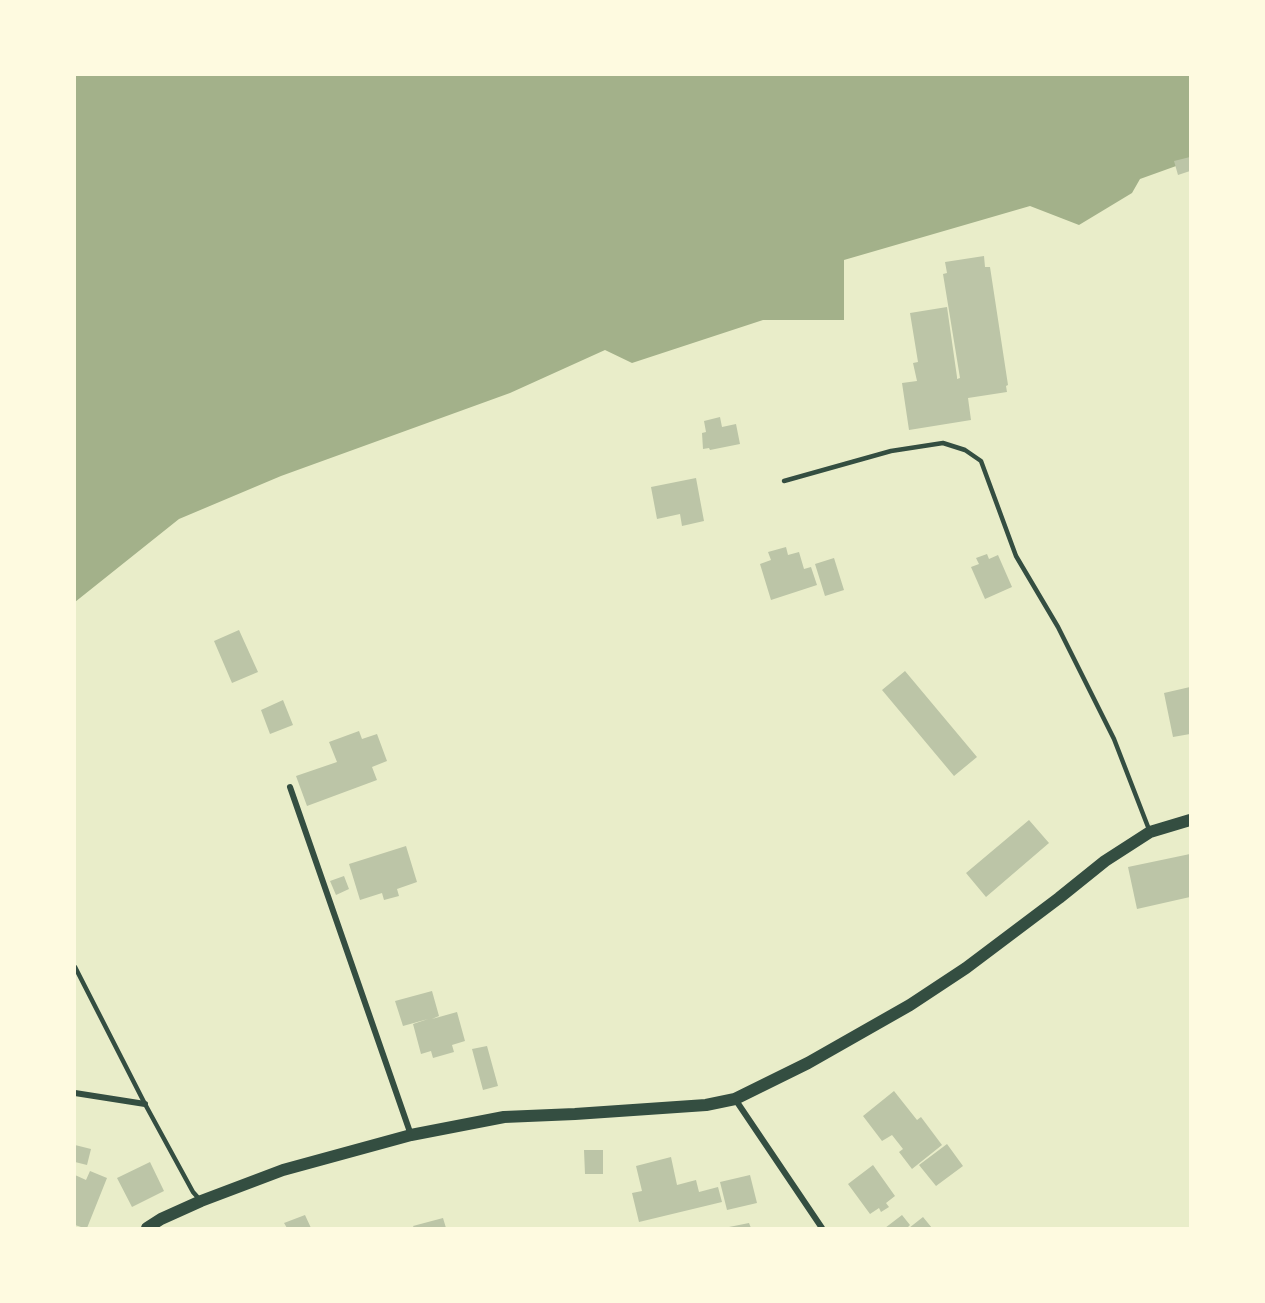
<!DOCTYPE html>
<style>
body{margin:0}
#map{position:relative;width:1265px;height:1303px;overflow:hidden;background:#e9edc9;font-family:"DejaVu Sans",sans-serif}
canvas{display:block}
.frame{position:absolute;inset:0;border:76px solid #fefae0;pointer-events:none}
</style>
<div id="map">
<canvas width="1265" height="1303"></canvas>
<div class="frame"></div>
</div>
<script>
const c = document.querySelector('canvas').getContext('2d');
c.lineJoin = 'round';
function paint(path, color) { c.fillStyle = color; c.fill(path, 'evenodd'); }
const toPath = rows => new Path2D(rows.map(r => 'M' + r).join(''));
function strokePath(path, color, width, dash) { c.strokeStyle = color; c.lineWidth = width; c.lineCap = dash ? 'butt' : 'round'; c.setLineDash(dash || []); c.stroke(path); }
paint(toPath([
 [75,75,1190,75,1190,161,1140,179,1132,193,1079,225,1030,206,844,260,844,320,763,320,632,363,605,350,510,393,281,476,179,519,75,602]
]), '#a3b18a');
paint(toPath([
 [1190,157,1190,171,1178,175,1174,161],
 [984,256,985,267,990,267,1008,385,1006,386,1007,392,968,398,971,420,909,430,902,383,917,381,913,363,918,362,910,313,947,307,957,377,957,379,960,378,943,274,947,273,945,262],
 [720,417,722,427,736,424,740,444,710,450,709,448,703,449,702,433,706,432,704,421],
 [696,478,704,521,682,526,680,514,657,519,651,487],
 [786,547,788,555,799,552,804,569,811,567,817,585,771,600,760,564,771,560,768,552],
 [987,554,989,559,998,555,1012,587,985,599,971,567,979,564,976,558],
 [834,558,844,590,825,596,815,564],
 [239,630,258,672,232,683,214,641],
 [905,671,977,757,954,776,882,690],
 [1190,687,1190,734,1173,737,1164,693],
 [283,700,293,725,270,734,261,710],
 [359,731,362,739,377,734,387,761,372,767,377,780,307,806,296,776,337,762,329,742],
 [1029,820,1049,843,986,897,966,873],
 [406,846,417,882,397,889,399,896,384,900,382,893,360,900,349,864],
 [1190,854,1190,897,1137,909,1128,867],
 [344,876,349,889,336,895,330,881],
 [432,991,439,1016,432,1019,457,1012,465,1041,452,1045,454,1052,433,1058,431,1051,421,1054,413,1024,428,1019,403,1026,395,1001],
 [487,1046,498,1086,483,1090,472,1049],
 [894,1091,917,1120,921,1117,942,1145,912,1169,899,1152,903,1149,892,1135,882,1141,863,1116],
 [947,1144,963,1166,936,1186,919,1165],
 [75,1145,91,1149,87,1165,75,1162],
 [584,1150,603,1150,603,1174,585,1174],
 [671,1157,677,1185,696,1180,699,1192,718,1187,722,1202,639,1222,632,1193,642,1191,636,1166],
 [150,1162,164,1191,132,1207,117,1178],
 [873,1165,895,1196,886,1203,889,1207,881,1212,879,1208,870,1214,848,1184],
 [90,1171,107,1178,87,1228,84,1228,75,1225,75,1175,86,1180],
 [750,1175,757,1203,727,1210,720,1182],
 [305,1215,311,1228,287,1228,284,1223],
 [902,1215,910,1225,907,1228,885,1228],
 [923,1217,932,1228,909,1228],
 [443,1218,446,1228,414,1228,413,1226],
 [749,1223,751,1228,729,1228,729,1227]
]), '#bcc5a7');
strokePath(toPath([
 [784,481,891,451,943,443,965,450,981,461,1016,556,1058,627,1114,739,1150,832],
 [75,967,145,1104,193,1192,201,1201]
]), '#344e41', 4.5);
strokePath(toPath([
 [290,787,411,1135],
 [75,1093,145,1104],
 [735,1099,822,1228]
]), '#344e41', 6);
strokePath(toPath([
 [147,1228,161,1219,201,1201,283,1170,411,1135,504,1117,575,1114,706,1105,735,1099,808,1063,910,1005,966,968,1059,898,1105,861,1150,832,1190,820]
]), '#344e41', 12);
</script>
